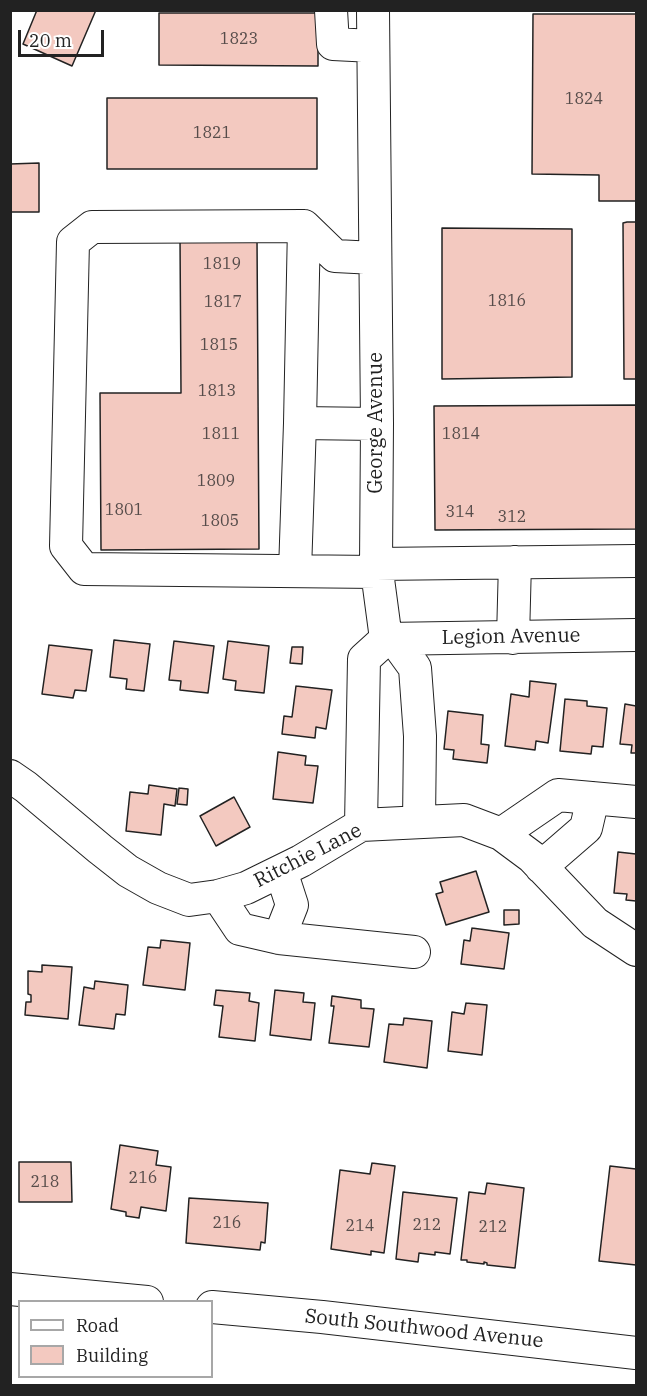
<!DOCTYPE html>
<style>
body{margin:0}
#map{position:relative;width:647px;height:1396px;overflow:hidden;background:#fff;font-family:"IBM Plex Serif",serif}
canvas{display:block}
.frame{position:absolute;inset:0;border:12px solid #222;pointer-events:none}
.legend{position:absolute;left:18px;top:1300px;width:195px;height:78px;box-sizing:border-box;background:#fff;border:2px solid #a7a7a7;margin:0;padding:8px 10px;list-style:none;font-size:18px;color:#222}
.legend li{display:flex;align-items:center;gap:12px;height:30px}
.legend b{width:30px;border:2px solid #a7a7a7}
.scale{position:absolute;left:18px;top:30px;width:86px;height:27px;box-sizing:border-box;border:3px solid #222;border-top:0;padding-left:8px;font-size:18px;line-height:21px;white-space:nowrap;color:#222;-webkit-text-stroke:4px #fff;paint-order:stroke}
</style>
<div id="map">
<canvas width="647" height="1396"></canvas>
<div class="frame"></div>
<ul class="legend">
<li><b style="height:8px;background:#fff"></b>Road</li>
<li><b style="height:16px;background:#f3c9c0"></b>Building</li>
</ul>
<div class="scale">20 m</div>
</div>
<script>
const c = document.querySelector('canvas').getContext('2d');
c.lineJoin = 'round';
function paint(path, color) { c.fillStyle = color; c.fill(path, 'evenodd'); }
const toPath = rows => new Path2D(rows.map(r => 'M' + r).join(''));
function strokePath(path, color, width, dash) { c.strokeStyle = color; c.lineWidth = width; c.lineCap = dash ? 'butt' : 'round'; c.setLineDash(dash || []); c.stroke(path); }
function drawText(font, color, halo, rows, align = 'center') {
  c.font = font + ' "IBM Plex Serif",serif'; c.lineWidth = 4.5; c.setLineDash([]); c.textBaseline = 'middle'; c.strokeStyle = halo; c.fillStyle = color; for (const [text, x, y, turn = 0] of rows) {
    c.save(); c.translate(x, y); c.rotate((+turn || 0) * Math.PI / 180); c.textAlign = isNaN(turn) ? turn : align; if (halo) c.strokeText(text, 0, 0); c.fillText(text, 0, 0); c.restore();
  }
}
const building = toPath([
 [37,10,96,10,72,66,23,44,37,10],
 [159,13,318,13,318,66,159,65,159,13],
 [533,14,636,14,636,201,599,201,599,175,532,174,533,14],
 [107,98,317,98,317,169,107,169,107,98],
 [39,163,39,212,10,212,10,164,39,163],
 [627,222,636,222,636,379,624,379,623,223,627,222],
 [442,228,572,229,572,377,442,379,442,228],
 [180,237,257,238,259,549,101,550,100,393,181,393,180,237],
 [636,405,636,529,435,530,434,406,636,405],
 [114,640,150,644,144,691,126,689,127,679,110,677,114,640],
 [174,641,214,646,208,693,180,690,181,681,169,680,174,641],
 [228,641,269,646,264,693,235,690,236,681,223,679,228,641],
 [49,645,92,650,86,691,75,690,73,698,42,694,49,645],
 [292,647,303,647,302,664,290,663,292,647],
 [530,681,556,684,548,743,536,741,535,750,505,746,511,694,529,697,530,681],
 [296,686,332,690,326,729,316,727,315,738,282,734,284,716,292,717,296,686],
 [565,699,587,701,587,706,607,708,603,747,592,746,591,754,560,751,565,699],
 [625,704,636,706,636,753,631,753,632,745,620,744,625,704],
 [448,711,483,715,481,744,489,745,487,763,453,759,454,750,444,749,448,711],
 [278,752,306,756,305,765,318,766,313,803,273,799,278,752],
 [149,785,177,789,175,806,164,804,161,835,126,831,130,792,148,794,149,785],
 [179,788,188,789,187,805,177,804,179,788],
 [234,797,250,827,216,846,200,816,234,797],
 [618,852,636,854,636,901,626,900,627,894,614,893,618,852],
 [476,871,489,912,446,925,436,894,443,892,440,882,476,871],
 [504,910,519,910,519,924,504,925,504,910],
 [472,928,509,933,504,969,461,964,464,940,470,941,472,928],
 [161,940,190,943,185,990,143,985,148,947,160,948,161,940],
 [42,965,72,967,68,1019,25,1015,26,1002,31,1002,31,995,28,994,28,971,42,972,42,965],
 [95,981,128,985,125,1015,116,1014,114,1029,79,1025,84,987,94,989,95,981],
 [216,990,250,993,249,1001,259,1003,255,1041,219,1037,223,1006,214,1005,216,990],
 [275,990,304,993,303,1002,315,1003,311,1040,270,1035,275,990],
 [332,996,361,1000,361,1008,374,1009,369,1047,329,1043,334,1006,331,1006,332,996],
 [466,1003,487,1005,482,1055,448,1051,452,1012,464,1014,466,1003],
 [404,1018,432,1021,427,1068,384,1062,389,1024,403,1025,404,1018],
 [120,1145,158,1151,156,1165,171,1167,166,1211,141,1207,139,1218,126,1216,126,1212,111,1209,120,1145],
 [19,1162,71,1162,72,1202,19,1202,19,1162],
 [372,1163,395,1166,384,1253,371,1251,371,1255,331,1249,340,1170,370,1174,372,1163],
 [610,1166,636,1169,636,1265,599,1261,610,1166],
 [487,1183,524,1188,515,1268,487,1265,487,1263,484,1262,484,1264,467,1262,467,1260,461,1260,469,1192,485,1194,487,1183],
 [403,1192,457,1198,450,1254,435,1252,435,1255,419,1253,418,1262,396,1259,403,1192],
 [189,1198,268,1203,265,1243,261,1242,260,1250,186,1243,189,1198]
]);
paint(building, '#f3c9c0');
strokePath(building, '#222', 1.5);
const minor = toPath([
 [331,10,333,44,373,46],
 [373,10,377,424,376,564,386,639],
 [375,258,335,256,304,226,92,227,73,242,66,546,84,569,377,572],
 [300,423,377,424],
 [376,564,636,561],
 [295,571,300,423,304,226],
 [513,638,515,562],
 [386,639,636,635],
 [394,639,415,668,420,736,419,822],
 [10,776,26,787,100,849,128,871,158,888,189,900,218,896,246,888,301,861,361,825,464,820,501,834,532,857,595,923,636,950],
 [361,825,364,659,386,639],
 [501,834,558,795,636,802],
 [541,867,586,828,593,798],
 [218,896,240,929,279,938,414,952],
 [279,938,292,905,281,871],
 [10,1289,147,1302],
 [212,1307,322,1317,636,1353]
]);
strokePath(minor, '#222', 34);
strokePath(minor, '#fff', 32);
drawText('16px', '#564c4a', null, [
 ["1823",239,39],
 ["1824",584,99],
 ["1821",212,133],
 ["1819",222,264],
 ["1816",507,301],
 ["1817",223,302],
 ["1815",219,345],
 ["1813",217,391],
 ["1811",221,434],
 ["1814",461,434],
 ["1809",216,481],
 ["1801",124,510],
 ["314",460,512],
 ["312",512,517],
 ["1805",220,521],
 ["216",143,1178],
 ["218",45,1182],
 ["216",227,1223],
 ["212",427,1225],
 ["214",360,1226],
 ["212",493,1227]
]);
drawText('20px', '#222', '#fff', [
 ["George Avenue",376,423,-90],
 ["Legion Avenue",511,637,-1],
 ["Ritchie Lane",308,856,-27],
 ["South Southwood Avenue",424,1329,6]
]);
</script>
